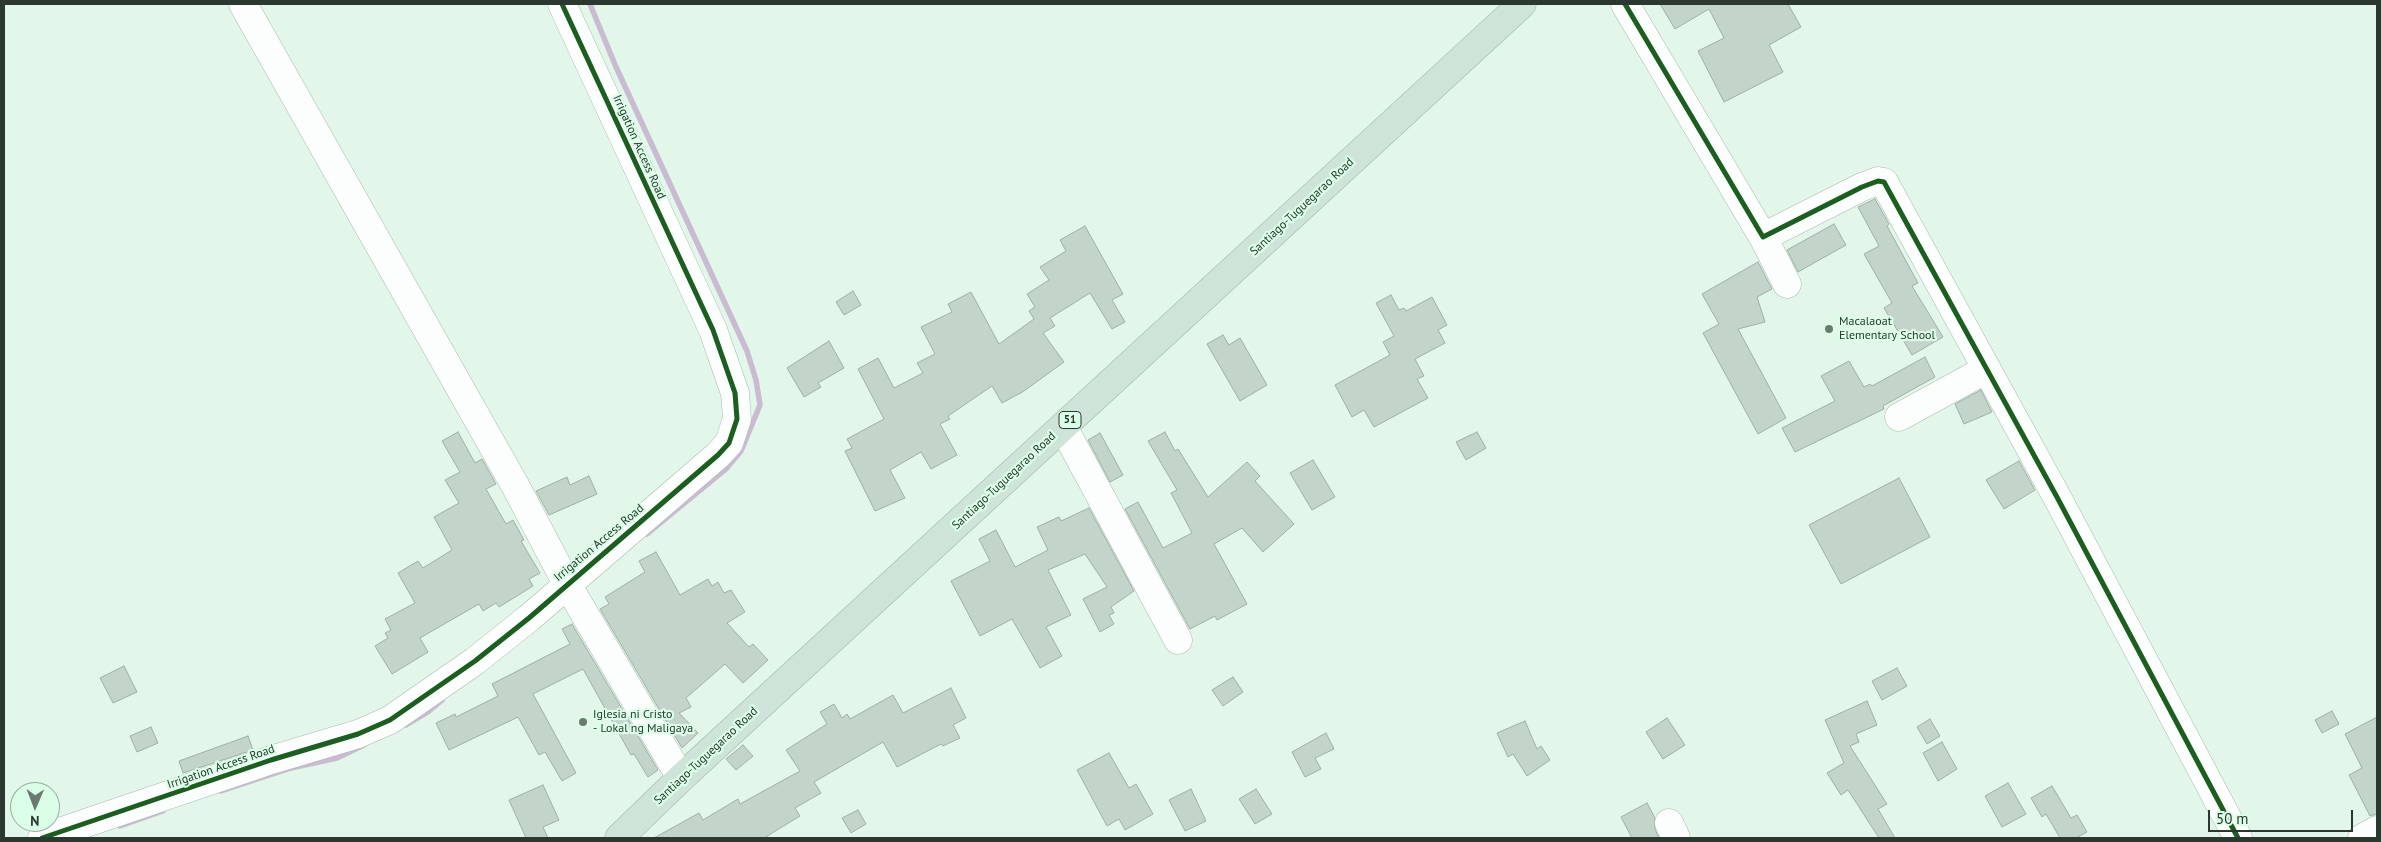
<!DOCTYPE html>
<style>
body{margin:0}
#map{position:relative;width:2381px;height:842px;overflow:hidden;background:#e3f6ea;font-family:"PT Sans",sans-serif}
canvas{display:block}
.frame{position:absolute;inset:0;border:5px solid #2b3830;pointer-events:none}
.north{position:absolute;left:10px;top:782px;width:50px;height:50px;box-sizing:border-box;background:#dbfee8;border:1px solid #95af9e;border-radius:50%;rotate:181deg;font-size:14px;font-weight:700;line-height:20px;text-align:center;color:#2b3830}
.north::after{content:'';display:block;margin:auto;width:18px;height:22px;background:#6b7a71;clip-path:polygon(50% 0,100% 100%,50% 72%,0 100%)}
.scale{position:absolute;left:2208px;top:810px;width:145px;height:22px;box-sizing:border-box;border:2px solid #2b3830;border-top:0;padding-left:6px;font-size:15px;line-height:18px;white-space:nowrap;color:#2b3830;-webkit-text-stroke:4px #dbfee8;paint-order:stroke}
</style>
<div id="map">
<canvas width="2381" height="842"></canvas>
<div class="frame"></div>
<div class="north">N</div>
<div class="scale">50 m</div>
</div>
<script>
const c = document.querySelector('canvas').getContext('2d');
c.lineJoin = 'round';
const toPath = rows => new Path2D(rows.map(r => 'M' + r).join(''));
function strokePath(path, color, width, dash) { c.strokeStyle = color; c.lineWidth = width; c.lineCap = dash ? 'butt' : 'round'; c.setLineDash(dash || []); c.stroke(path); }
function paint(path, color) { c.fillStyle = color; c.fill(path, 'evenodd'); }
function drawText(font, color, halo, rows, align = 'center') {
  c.font = font + ' "PT Sans",sans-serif'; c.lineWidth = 4.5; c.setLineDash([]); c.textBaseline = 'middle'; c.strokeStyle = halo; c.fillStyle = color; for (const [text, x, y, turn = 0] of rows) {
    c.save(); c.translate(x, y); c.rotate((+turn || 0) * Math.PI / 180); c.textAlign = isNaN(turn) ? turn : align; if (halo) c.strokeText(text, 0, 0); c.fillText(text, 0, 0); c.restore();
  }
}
strokePath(toPath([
 [590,4,616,67,747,351,756,380,760,405,741,451,726,469,647,534],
 [406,725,428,712,442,700],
 [221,791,291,768,337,758,364,745],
 [120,826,163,811]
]), '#cabbd2', 5.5);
const building = toPath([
 [1660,4,1788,4,1801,27,1769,45,1783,72,1724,102,1698,51,1724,38,1709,9,1675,29,1660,4],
 [1875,199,1889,224,1887,226,1918,283,1912,286,1943,337,1912,355,1884,308,1892,303,1864,254,1879,246,1858,207,1875,199],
 [1834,224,1846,245,1798,272,1787,250,1834,224],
 [1085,226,1123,294,1112,300,1125,322,1112,329,1090,293,1050,318,1055,326,1043,333,1064,362,1024,391,1002,403,992,386,948,416,950,419,940,424,957,455,931,469,921,452,890,470,905,498,875,511,845,451,852,448,847,439,884,419,858,369,878,358,894,388,923,373,917,363,935,354,921,327,952,312,948,304,971,292,999,344,1034,319,1029,311,1035,307,1027,294,1049,280,1040,267,1066,251,1060,240,1085,226],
 [1758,262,1772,289,1757,297,1765,322,1738,329,1786,418,1758,434,1703,333,1719,324,1702,294,1758,262],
 [853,291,861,305,844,315,836,302,853,291],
 [1391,295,1399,310,1404,308,1406,311,1432,297,1447,325,1438,330,1445,343,1415,359,1424,376,1417,379,1428,398,1374,427,1364,410,1352,417,1335,385,1390,355,1383,342,1394,336,1376,303,1391,295],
 [1223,335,1229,345,1240,338,1267,385,1240,401,1207,344,1223,335],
 [829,341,844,368,818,383,821,387,804,397,787,368,829,341],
 [1925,357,1935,377,1883,406,1884,409,1795,452,1782,428,1835,401,1821,376,1849,361,1864,387,1870,384,1872,386,1925,357],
 [1981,390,1992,412,1964,424,1955,404,1981,390],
 [458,432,475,463,482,459,496,484,486,489,506,524,513,520,524,540,521,541,540,573,529,579,533,586,499,607,496,603,483,611,479,604,420,638,428,652,392,674,375,646,388,638,385,633,391,630,385,619,415,603,398,573,418,561,423,568,452,550,434,517,459,503,445,480,460,472,442,441,458,432],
 [1165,432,1175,451,1178,449,1208,497,1247,462,1260,476,1255,481,1294,524,1263,552,1242,528,1214,544,1247,604,1217,620,1215,616,1190,629,1125,509,1138,502,1163,548,1192,533,1171,493,1177,490,1148,441,1165,432],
 [1477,432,1486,448,1466,460,1456,442,1477,432],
 [1100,433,1123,475,1110,482,1088,440,1100,433],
 [1313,460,1335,497,1312,510,1290,473,1313,460],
 [2019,461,2035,490,2004,509,1986,480,2019,461],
 [589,476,597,494,549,515,536,491,567,477,570,485,589,476],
 [1899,478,1930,537,1841,584,1809,525,1899,478],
 [1089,508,1134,591,1111,607,1114,613,1109,615,1114,624,1100,632,1083,599,1107,587,1085,554,1048,570,1071,615,1046,627,1062,656,1040,668,1012,619,980,636,951,581,990,561,979,539,996,530,1015,567,1048,550,1037,527,1059,517,1061,521,1089,508],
 [656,552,680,595,708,579,712,586,718,582,724,593,731,590,745,612,727,623,749,647,753,644,768,660,743,683,725,664,686,698,691,707,679,713,698,733,682,748,600,609,609,604,605,597,645,572,639,561,656,552],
 [572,624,658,770,648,777,634,754,631,755,583,669,533,694,576,773,562,781,545,752,539,755,518,717,449,750,436,723,455,714,456,717,498,696,492,684,570,644,562,629,572,624],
 [124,666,137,692,113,703,100,678,124,666],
 [1897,668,1907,686,1882,700,1872,681,1897,668],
 [1233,677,1243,692,1223,706,1212,690,1233,677],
 [951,688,966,718,953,725,960,738,943,746,941,744,897,767,883,742,814,782,821,793,795,808,800,816,764,838,654,838,699,813,703,820,738,799,740,804,800,771,786,750,827,724,820,712,834,704,842,718,847,714,850,719,893,695,903,713,951,688],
 [1867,701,1877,725,1856,734,1859,742,1850,746,1887,804,1878,809,1895,838,1879,838,1848,790,1841,795,1827,773,1844,763,1825,720,1867,701],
 [2332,711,2339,724,2322,733,2315,720,2332,711],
 [2377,717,2377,814,2370,816,2349,775,2362,768,2345,734,2377,717],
 [1667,718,1685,745,1663,759,1646,732,1667,718],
 [1930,719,1940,736,1927,744,1917,727,1930,719],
 [1525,721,1537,749,1541,746,1550,760,1527,776,1513,754,1508,757,1497,733,1525,721],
 [151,727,158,743,137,752,130,736,151,727],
 [1326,733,1334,749,1315,758,1321,769,1305,777,1292,752,1326,733],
 [248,736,253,750,183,773,179,761,248,736],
 [1942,742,1957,769,1938,781,1923,753,1942,742],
 [743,745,753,756,736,770,726,759,743,745],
 [1109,753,1129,788,1136,784,1153,814,1125,830,1119,819,1107,826,1077,770,1109,753],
 [2008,783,2026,814,2002,827,1985,796,2008,783],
 [543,785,559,820,543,827,548,838,526,838,509,800,543,785],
 [2052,786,2071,818,2077,815,2087,832,2076,838,2060,838,2046,814,2042,817,2031,798,2052,786],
 [1191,789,1206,821,1185,831,1169,800,1191,789],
 [1256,789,1272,814,1255,824,1239,799,1256,789],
 [1647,803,1655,818,1655,829,1659,838,1632,838,1621,817,1647,803],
 [858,810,866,824,851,833,842,818,858,810]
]);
paint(building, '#c3d4ca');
strokePath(building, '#a0afa6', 1);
const minor = toPath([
 [243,4,516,487,567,584,681,778],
 [1625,4,1763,237,1862,187,1878,181,1884,182,2058,499,2238,838],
 [1763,237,1787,284],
 [1899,417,1987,369],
 [1063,427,1178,640],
 [1669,823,1676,838],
 [42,838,271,760,358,734,390,720,475,661,529,618,718,455,729,443,737,419,735,393,713,330,562,4],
 [2362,838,2377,830]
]);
const highway = toPath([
 [619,838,681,778,1522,4]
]);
strokePath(minor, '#aab9b0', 29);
strokePath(highway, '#9bb9a9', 29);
strokePath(minor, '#fbfefc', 28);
strokePath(highway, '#cee4d9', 28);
strokePath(toPath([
 [1625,4,1763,237,1862,187,1878,181,1884,182,2058,499,2238,838],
 [42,838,271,760,358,734,390,720,475,661,529,618,718,455,729,443,737,419,735,393,713,330,562,4]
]), '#1b5e20', 5);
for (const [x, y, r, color] of [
 [1829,329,5,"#6b7a71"],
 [583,722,5,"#6b7a71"]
]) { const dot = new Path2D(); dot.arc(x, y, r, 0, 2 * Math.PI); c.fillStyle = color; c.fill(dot); strokePath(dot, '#dbfee8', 2); }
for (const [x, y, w] of [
 [1070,420,22]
]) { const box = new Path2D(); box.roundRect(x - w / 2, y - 8.5, w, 17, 4); c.fillStyle = '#dbfee8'; c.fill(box); strokePath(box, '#2b3830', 1); }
drawText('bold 11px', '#2b3830', null, [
 ["51",1070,420]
]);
drawText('12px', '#2b3830', '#dbfee8', [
 ["Irrigation Access Road",639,147,66],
 ["Santiago-Tuguegarao Road",1302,207,-43],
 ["Santiago-Tuguegarao Road",1004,481,-43],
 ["Irrigation Access Road",599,543,-40],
 ["Santiago-Tuguegarao Road",706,756,-43],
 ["Irrigation Access Road",221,767,-19]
]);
drawText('12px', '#2b3830', '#dbfee8', [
 ["Macalaoat",1839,322],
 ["Elementary School",1839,336],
 ["Iglesia ni Cristo",593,715],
 ["- Lokal ng Maligaya",593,729]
], 'left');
</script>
